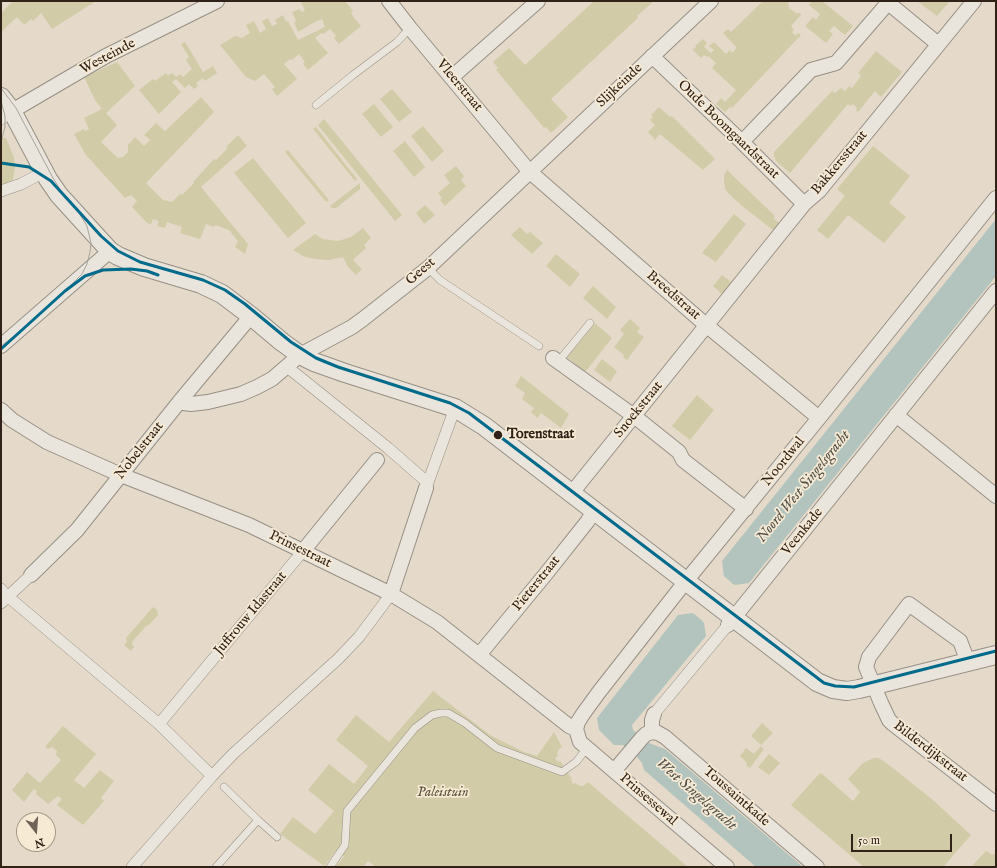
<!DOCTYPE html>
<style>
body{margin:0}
#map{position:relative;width:997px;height:868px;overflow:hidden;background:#e5dac9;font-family:"IM FELL English",serif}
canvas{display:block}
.frame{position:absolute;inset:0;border:2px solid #302218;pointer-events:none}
.north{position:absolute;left:16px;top:812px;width:40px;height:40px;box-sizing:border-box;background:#f6ead4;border:1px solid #a79a89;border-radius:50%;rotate:163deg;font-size:11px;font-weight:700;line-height:16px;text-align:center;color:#302218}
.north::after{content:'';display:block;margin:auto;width:14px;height:18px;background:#6f6256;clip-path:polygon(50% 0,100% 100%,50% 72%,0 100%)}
.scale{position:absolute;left:851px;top:834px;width:101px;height:18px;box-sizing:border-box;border:2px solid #302218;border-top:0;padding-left:5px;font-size:12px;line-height:14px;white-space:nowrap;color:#302218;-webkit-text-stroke:3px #f6ead4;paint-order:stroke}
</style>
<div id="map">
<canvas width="997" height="868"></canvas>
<div class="frame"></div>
<div class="north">N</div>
<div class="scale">50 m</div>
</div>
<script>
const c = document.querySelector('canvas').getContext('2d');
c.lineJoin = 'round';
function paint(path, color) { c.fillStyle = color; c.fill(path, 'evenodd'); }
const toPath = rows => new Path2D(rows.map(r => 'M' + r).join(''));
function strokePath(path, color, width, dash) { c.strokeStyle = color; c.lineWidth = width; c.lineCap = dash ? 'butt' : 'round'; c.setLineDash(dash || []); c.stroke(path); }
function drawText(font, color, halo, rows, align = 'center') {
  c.font = font + ' "IM FELL English",serif'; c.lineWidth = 3.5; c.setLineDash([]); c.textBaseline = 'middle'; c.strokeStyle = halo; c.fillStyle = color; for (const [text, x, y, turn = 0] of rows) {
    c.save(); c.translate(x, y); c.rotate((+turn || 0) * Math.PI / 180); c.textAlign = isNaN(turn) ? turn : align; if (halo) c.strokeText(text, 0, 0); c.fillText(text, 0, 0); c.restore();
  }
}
paint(toPath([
 [13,1,96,1,52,29,41,13,33,21,31,19,24,25,17,17,1,32,1,13],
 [301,1,345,1,353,11,351,12,354,18,361,26,339,44,334,38,336,36,330,29,323,34,321,33,315,38,328,53,308,70,303,64,305,62,299,54,292,60,290,59,284,64,297,79,277,96,272,89,275,87,264,74,255,81,246,77,220,45,235,36,242,38,250,33,246,25,254,21,260,33,266,29,262,21,268,18,272,26,277,24,275,20,283,15,286,22,288,21,298,40,325,27,322,19,313,23,298,32,294,22,296,21,292,12,300,9,301,12,305,11],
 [594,1,654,1,637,16,638,18,551,99,568,117,551,133,546,127,544,128,496,70,498,68,493,62,509,48,525,65],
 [763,1,787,1,789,3,788,4,789,8,796,13,800,13,801,15,791,26,794,30,792,32,796,36,798,33,801,35,732,108,730,107,725,112,716,104,721,98,725,102,736,90,712,68,716,63,708,56,707,57,704,55,701,58,692,49,696,48,695,46,703,39,707,43,704,47,711,53,714,50,709,46,714,42,726,54,730,50,732,53,737,48,723,33,728,29,731,32],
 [812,1,822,1,853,26,845,35,834,26,829,31,833,34,826,43,805,26,813,17,816,20,820,14,809,5],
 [917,1,950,1,937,16],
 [185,42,203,72,213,66,217,73,205,81,203,78,196,83,198,86,194,89,189,84,185,88,176,79,172,82,181,92,159,114,139,90,153,79,155,81,166,73,168,76,172,73,176,77,180,74,183,77,192,69,186,60,189,57,181,44],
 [876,51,902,72,881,97,875,91,858,112,856,110,857,108,853,104,850,106,848,104,790,173,776,161,774,156,774,152,832,91,835,93,841,88,845,91,849,86,852,88,861,76,858,73],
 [117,62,135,86,106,113,117,125,101,142,118,158,123,157,128,152,128,145,135,137,144,146,150,140,144,135,156,123,165,131,201,97,214,112,146,183,163,200,172,202,180,194,182,195,194,183,193,182,214,159,216,160,228,148,226,147,238,135,247,146,201,187,248,244,245,254,235,247,238,241,229,230,215,225,214,227,206,224,200,239,180,233,182,227,167,222,165,228,157,226,159,221,153,219,151,224,147,223,132,207,137,201,131,195,125,198,86,155,74,134,84,129,85,131,89,129,84,118,100,110,101,108,95,100,84,77],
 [392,89,412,112,399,122,380,99],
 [374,104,393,127,381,137,362,114],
 [659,107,670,117,672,116,715,159,703,170,660,134,655,140,648,132,655,125,650,120,653,117,651,115],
 [324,119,402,215,395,221,318,125],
 [423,126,444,151,432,162,411,136],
 [316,127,357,179,355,181,313,129],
 [1,138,6,138,9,145,14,158,15,168,12,184,1,186],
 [405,141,425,167,414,177,393,151],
 [873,146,910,176,889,203,906,217,884,243,848,215,828,239,817,230,845,196,837,189],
 [288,150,329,200,326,202,285,152],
 [253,158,306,223,288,238,234,173],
 [456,166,464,176,461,180,466,186,445,206,440,200,442,198,438,193,450,183,444,175],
 [727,170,775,216,774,219,779,223,773,230,742,206,728,193,725,189,724,180,724,175],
 [360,183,360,189,336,208,332,208,330,206],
 [425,205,435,215,424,224,416,213],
 [734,214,746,224,716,262,702,253],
 [520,227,527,234,530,232,543,243,532,254,511,235],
 [363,228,371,238,364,245,366,248,353,260,362,269,356,275,348,267,343,257,329,260,316,259,305,257,293,250,315,234,323,239,338,241,351,237],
 [556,254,580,274,570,287,546,266],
 [722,275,731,282,722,294,713,286],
 [593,286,616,307,607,319,583,298],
 [630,319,640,328,637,332,644,337,627,360,623,357,624,355,614,347,624,334,620,330],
 [595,323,612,338,586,371,581,372,574,367,573,362,567,357],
 [602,359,617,371,610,382,594,370],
 [521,376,569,414,561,428,541,413,537,418,531,412,534,408,522,399,525,393,515,386],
 [697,395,714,410,690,440,672,426],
 [153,607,157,610,158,615,149,625,146,626,132,642,132,645,134,647,131,651,124,645,127,642,126,638],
 [433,691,490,735,524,752,537,756,554,732,562,747,559,749,557,753,558,756,555,758,558,762,560,761,572,779,571,780,573,784,575,783,580,786,583,786,588,782,688,867,376,867,368,861,363,867,336,867,344,856,336,851,324,866,280,834,293,817,315,834,334,811,308,790,329,764,354,784,368,766,336,740,356,715,389,742],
 [762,723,773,733,761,745,751,736],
 [63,726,96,754,74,780,84,788,100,770,114,781,101,798,104,801,83,825,57,805,62,799,58,796,48,804,36,794,37,791,34,789,24,802,12,790,27,772,40,783,61,760,56,755,57,751,52,747,48,749,45,747],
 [761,746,764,749,750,768,746,765,747,763,740,756,746,748,754,754],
 [769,754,780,763,769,775,758,767],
 [874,758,879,758,889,765,933,800,971,835,943,867,864,867,791,805,819,774,821,773,853,801,860,792,848,779,863,763],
 [986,851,993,855,996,851,996,867,971,867]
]), '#d2cba7');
paint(toPath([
 [996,219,996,276,749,583,735,585,733,584,702,621,704,623,706,636,632,725,633,730,649,743,665,749,803,867,756,867,644,770,642,763,637,757,623,745,614,745,599,730,597,718,678,615,692,613,694,614,724,577,722,561]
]), '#b3c4be');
paint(toPath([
 [724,576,733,584,703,621,694,614]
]), '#e5dac9');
const service = toPath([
 [316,105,353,75,397,42,410,28],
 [428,268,440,280,539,346],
 [558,362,590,323],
 [224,787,258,820,277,837],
 [216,867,258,820],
 [330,867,345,845,347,811,415,728,432,715,441,713,448,713,465,723,497,748,562,772,576,762,587,748]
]);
const pedestrian = toPath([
 [1,119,12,111],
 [1,191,21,184,44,172],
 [286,366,388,448,428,483],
 [426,488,455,408],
 [1,589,7,597,12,600,159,724,212,776],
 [1,603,31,575],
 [654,714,728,625],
 [159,724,303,551],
 [132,867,212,776,233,754,338,659,359,637,391,594]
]);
const minor = toPath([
 [389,1,410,28,529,171,706,325,819,418],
 [886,1,938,44],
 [652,56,742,142,804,204],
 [452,77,538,1],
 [12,111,106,56,217,1],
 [742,142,811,70,836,63,888,3],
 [1,346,110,251],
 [553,358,634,416,679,452,683,460,746,509],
 [180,401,184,403,191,404,208,402,241,394,257,387,272,379,300,355,352,327,363,319,428,268,711,1],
 [1,410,12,420,47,442,121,475,249,525,391,594,437,622,569,726,576,729],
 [896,415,996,496],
 [571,494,804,204,819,191,974,1],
 [303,551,377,460],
 [31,575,77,530,180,401,251,316],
 [391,594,426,488],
 [728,625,996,291],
 [479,655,545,575,587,522,594,511],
 [968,662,960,641,909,604,869,657,866,667,881,703,889,720,893,724,996,804],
 [652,732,658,733,665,737,817,867],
 [652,732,652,720,654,714],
 [614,771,642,738,646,734,652,732],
 [727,867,580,742,576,729,578,722,583,714,599,692,682,586,819,418,996,198]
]);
const tertiary = toPath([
 [1,97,12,111,48,179,59,195,110,251,118,256,144,267,201,284,222,294,251,316,282,342,300,355,314,362,345,373,455,408,484,426,817,682,833,689,847,691,859,689,996,655]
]);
strokePath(service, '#968f84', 8);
strokePath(pedestrian, '#968f84', 12);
strokePath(minor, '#968f84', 16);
strokePath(tertiary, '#968f84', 20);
strokePath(service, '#eae5dc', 7);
strokePath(pedestrian, '#eae5dc', 11);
strokePath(minor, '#eae5dc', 14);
strokePath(tertiary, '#eae5dc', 18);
strokePath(toPath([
 [1,88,16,108,53,178,64,196],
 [1,101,5,116,5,127,1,142],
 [65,291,82,274,87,264,90,252,91,243,87,226,79,213],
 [1,346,13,337]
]), '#a8a39b', 1);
strokePath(toPath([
 [1,163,29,167,51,181,101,236,118,251,140,262,203,280,225,290,245,304,291,342,316,358,338,367,450,403,469,413,824,683,835,686,854,687,996,651],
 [1,349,65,291,85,276,103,270,131,269,147,271,158,275]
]), '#006b8b', 3);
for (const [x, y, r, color] of [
 [498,435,5,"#302218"]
]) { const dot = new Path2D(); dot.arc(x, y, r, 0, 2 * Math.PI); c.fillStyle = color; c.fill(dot); strokePath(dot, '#f6ead4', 1.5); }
drawText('14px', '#302218', '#f6ead4', [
 ["Westeinde",108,57,-28],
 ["Vleerstraat",459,86,50],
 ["Slijkeinde",620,86,-43],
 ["Oude Boomgaardstraat",728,130,44],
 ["Bakkersstraat",840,163,-50],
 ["Geest",421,272,-41],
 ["Breedstraat",673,296,41],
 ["Snoekstraat",639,410,-51],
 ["Nobelstraat",140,451,-52],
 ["Noordwal",784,462,-51],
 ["Veenkade",803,532,-51],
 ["Prinsestraat",300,550,26],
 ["Pieterstraat",537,584,-51],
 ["Juffrouw Idastraat",251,614,-50],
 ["Bilderdijkstraat",930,752,38],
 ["Toussaintkade",736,797,41],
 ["Prinsessewal",648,800,41]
]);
drawText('bold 14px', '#302218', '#f6ead4', [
 ["Torenstraat",507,435]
], 'left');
drawText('italic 14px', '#5c513b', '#f6ead4', [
 ["Paleistuin",443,793]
]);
drawText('italic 15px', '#515048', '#f6ead4', [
 ["Noord West Singelsgracht",804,487,-51],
 ["West Singelsgracht",696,795,41]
]);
</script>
